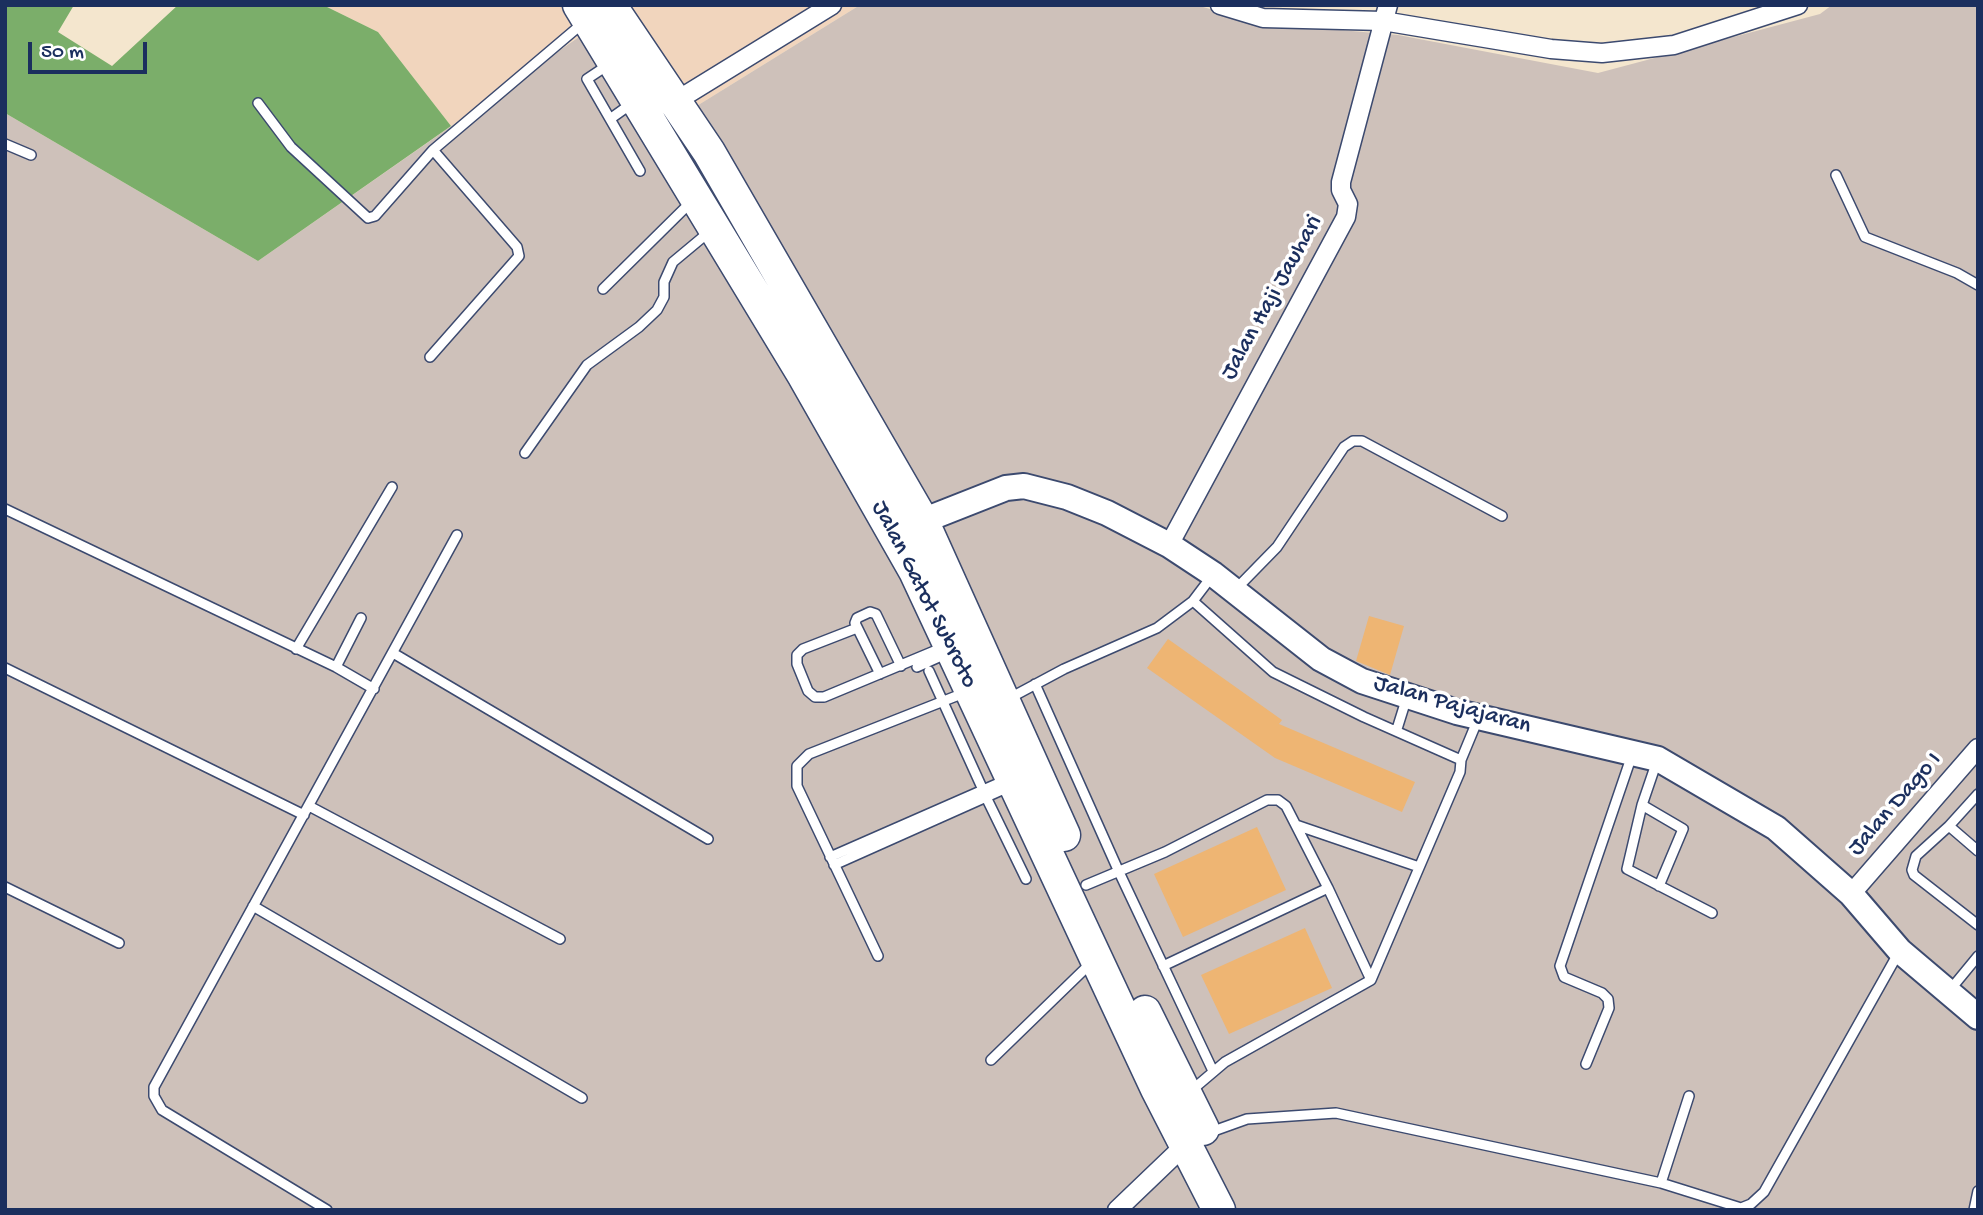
<!DOCTYPE html>
<style>
body{margin:0}
#map{position:relative;width:1983px;height:1215px;overflow:hidden;background:#f4e6ce;font-family:"Gochi Hand",sans-serif}
canvas{display:block}
.frame{position:absolute;inset:0;border:7px solid #1b2f5e;pointer-events:none}
.scale{position:absolute;left:28px;top:42px;width:119px;height:32px;box-sizing:border-box;border:4px solid #1b2f5e;border-top:0;padding-left:9px;font-size:21px;line-height:24px;white-space:nowrap;color:#1b2f5e;-webkit-text-stroke:5px #fff;paint-order:stroke}
</style>
<div id="map">
<canvas width="1983" height="1215"></canvas>
<div class="frame"></div>
<div class="scale">50 m</div>
</div>
<script>
const c = document.querySelector('canvas').getContext('2d');
c.lineJoin = 'round';
function paint(path, color) { c.fillStyle = color; c.fill(path, 'evenodd'); }
const toPath = rows => new Path2D(rows.map(r => 'M' + r).join(''));
function strokePath(path, color, width, dash) { c.strokeStyle = color; c.lineWidth = width; c.lineCap = dash ? 'butt' : 'round'; c.setLineDash(dash || []); c.stroke(path); }
function drawText(font, color, halo, rows, align = 'center') {
  c.font = font + ' "Gochi Hand",sans-serif'; c.lineWidth = 7; c.setLineDash([]); c.textBaseline = 'middle'; c.strokeStyle = halo; c.fillStyle = color; for (const [text, x, y, turn = 0] of rows) {
    c.save(); c.translate(x, y); c.rotate((+turn || 0) * Math.PI / 180); c.textAlign = isNaN(turn) ? turn : align; if (halo) c.strokeText(text, 0, 0); c.fillText(text, 0, 0); c.restore();
  }
}
paint(toPath([
 [323,5,860,5,687,112,618,9,451,126,378,32]
]), '#f1d5bd');
paint(toPath([
 [860,5,1196,5,1259,23,1398,35,1598,73,1820,14,1832,5,1978,5,1978,1210,5,1210,5,113,258,261,619,9,687,112]
]), '#cec1ba');
paint(toPath([
 [5,5,74,5,58,32,112,66,178,5,323,5,378,32,451,126,258,261,5,113]
]), '#7bae6a');
paint(toPath([
 [1369,616,1404,626,1390,675,1356,661],
 [1168,639,1282,720,1279,724,1415,782,1402,812,1275,758,1147,668],
 [1257,827,1286,890,1183,937,1154,874],
 [1305,928,1332,988,1229,1034,1201,975]
]), '#eeb573');
const lane = toPath([
 [608,65,587,79,640,171],
 [258,103,291,147,368,218,375,216,433,150],
 [610,119,631,104],
 [5,144,31,155],
 [1836,175,1865,237,1957,273,1978,285],
 [603,289,691,202],
 [430,357,519,256,517,247,433,150,583,23],
 [525,453,587,365,639,327,657,310,664,297,664,282,673,262,709,232],
 [5,509,336,667,374,689],
 [1235,590,1277,547,1344,447,1353,441,1362,441,1502,516],
 [1193,601,1273,672,1364,717,1461,760],
 [857,628,803,649,797,655,797,664,808,691,815,697,824,697,944,647],
 [296,649,392,487],
 [393,653,708,839],
 [336,667,361,618],
 [917,667,948,653],
 [5,668,304,815],
 [929,671,983,790],
 [880,674,855,623,857,618,870,612,876,614,901,666],
 [1035,684,1119,872,1213,1071],
 [1008,699,1064,669,1157,628,1193,601,1212,576],
 [1397,729,1407,697],
 [1657,761,1642,805,1627,869,1712,913],
 [1978,794,1949,826,1978,851],
 [986,797,1026,879],
 [1642,805,1683,829,1659,886],
 [309,806,560,939],
 [1296,825,1419,867],
 [1949,826,1916,856,1912,870,1914,875,1978,925],
 [830,857,1008,779],
 [834,865,1011,786],
 [1086,885,1165,852,1267,800,1278,800,1286,806,1328,888,1371,980],
 [5,887,119,943],
 [253,906,582,1098],
 [878,956,797,786,797,766,809,754,964,693],
 [1163,966,1328,888],
 [1950,990,1978,956],
 [991,1060,1092,962],
 [1586,1064,1609,1008,1608,999,1602,993,1564,977,1560,966,1632,755],
 [1192,1090,1225,1062,1371,980,1460,772,1461,760,1478,719],
 [1208,1133,1247,1119,1336,1113,1661,1183,1741,1208,1751,1204,1764,1192,1899,952],
 [1661,1183,1689,1096],
 [327,1210,162,1110,154,1096,154,1087,457,535],
 [1974,1210,1978,1191]
]);
const street = toPath([
 [1220,5,1263,18,1383,21,1551,49,1602,53,1674,45,1798,5],
 [668,106,832,5],
 [1169,545,1346,217,1348,204,1341,190,1341,182,1388,5],
 [1851,894,1978,748],
 [1117,1210,1187,1143]
]);
const secondary = toPath([
 [907,527,1006,488,1024,486,1067,497,1107,513,1169,545,1213,574,1321,659,1362,681,1457,712,1658,759,1776,828,1851,894,1900,951,1978,1017]
]);
const highway = toPath([
 [579,5,804,376,915,571,1157,1089,1219,1210],
 [610,5,709,152,922,520,1064,835],
 [1145,1012,1203,1129]
]);
strokePath(lane, '#3c4a6f', 12);
strokePath(street, '#3c4a6f', 21);
strokePath(secondary, '#3c4a6f', 28);
strokePath(highway, '#3c4a6f', 35);
strokePath(lane, '#fff', 9);
strokePath(street, '#fff', 18);
strokePath(secondary, '#fff', 24);
strokePath(highway, '#fff', 32);
drawText('24px', '#1b2f5e', '#fff', [
 ["Jalan Haji Jauhari",1273,298,-61],
 ["Jalan Gatot Subroto",923,595,63],
 ["Jalan Pajajaran",1452,706,16],
 ["Jalan Dago I",1896,805,-49]
]);
</script>
